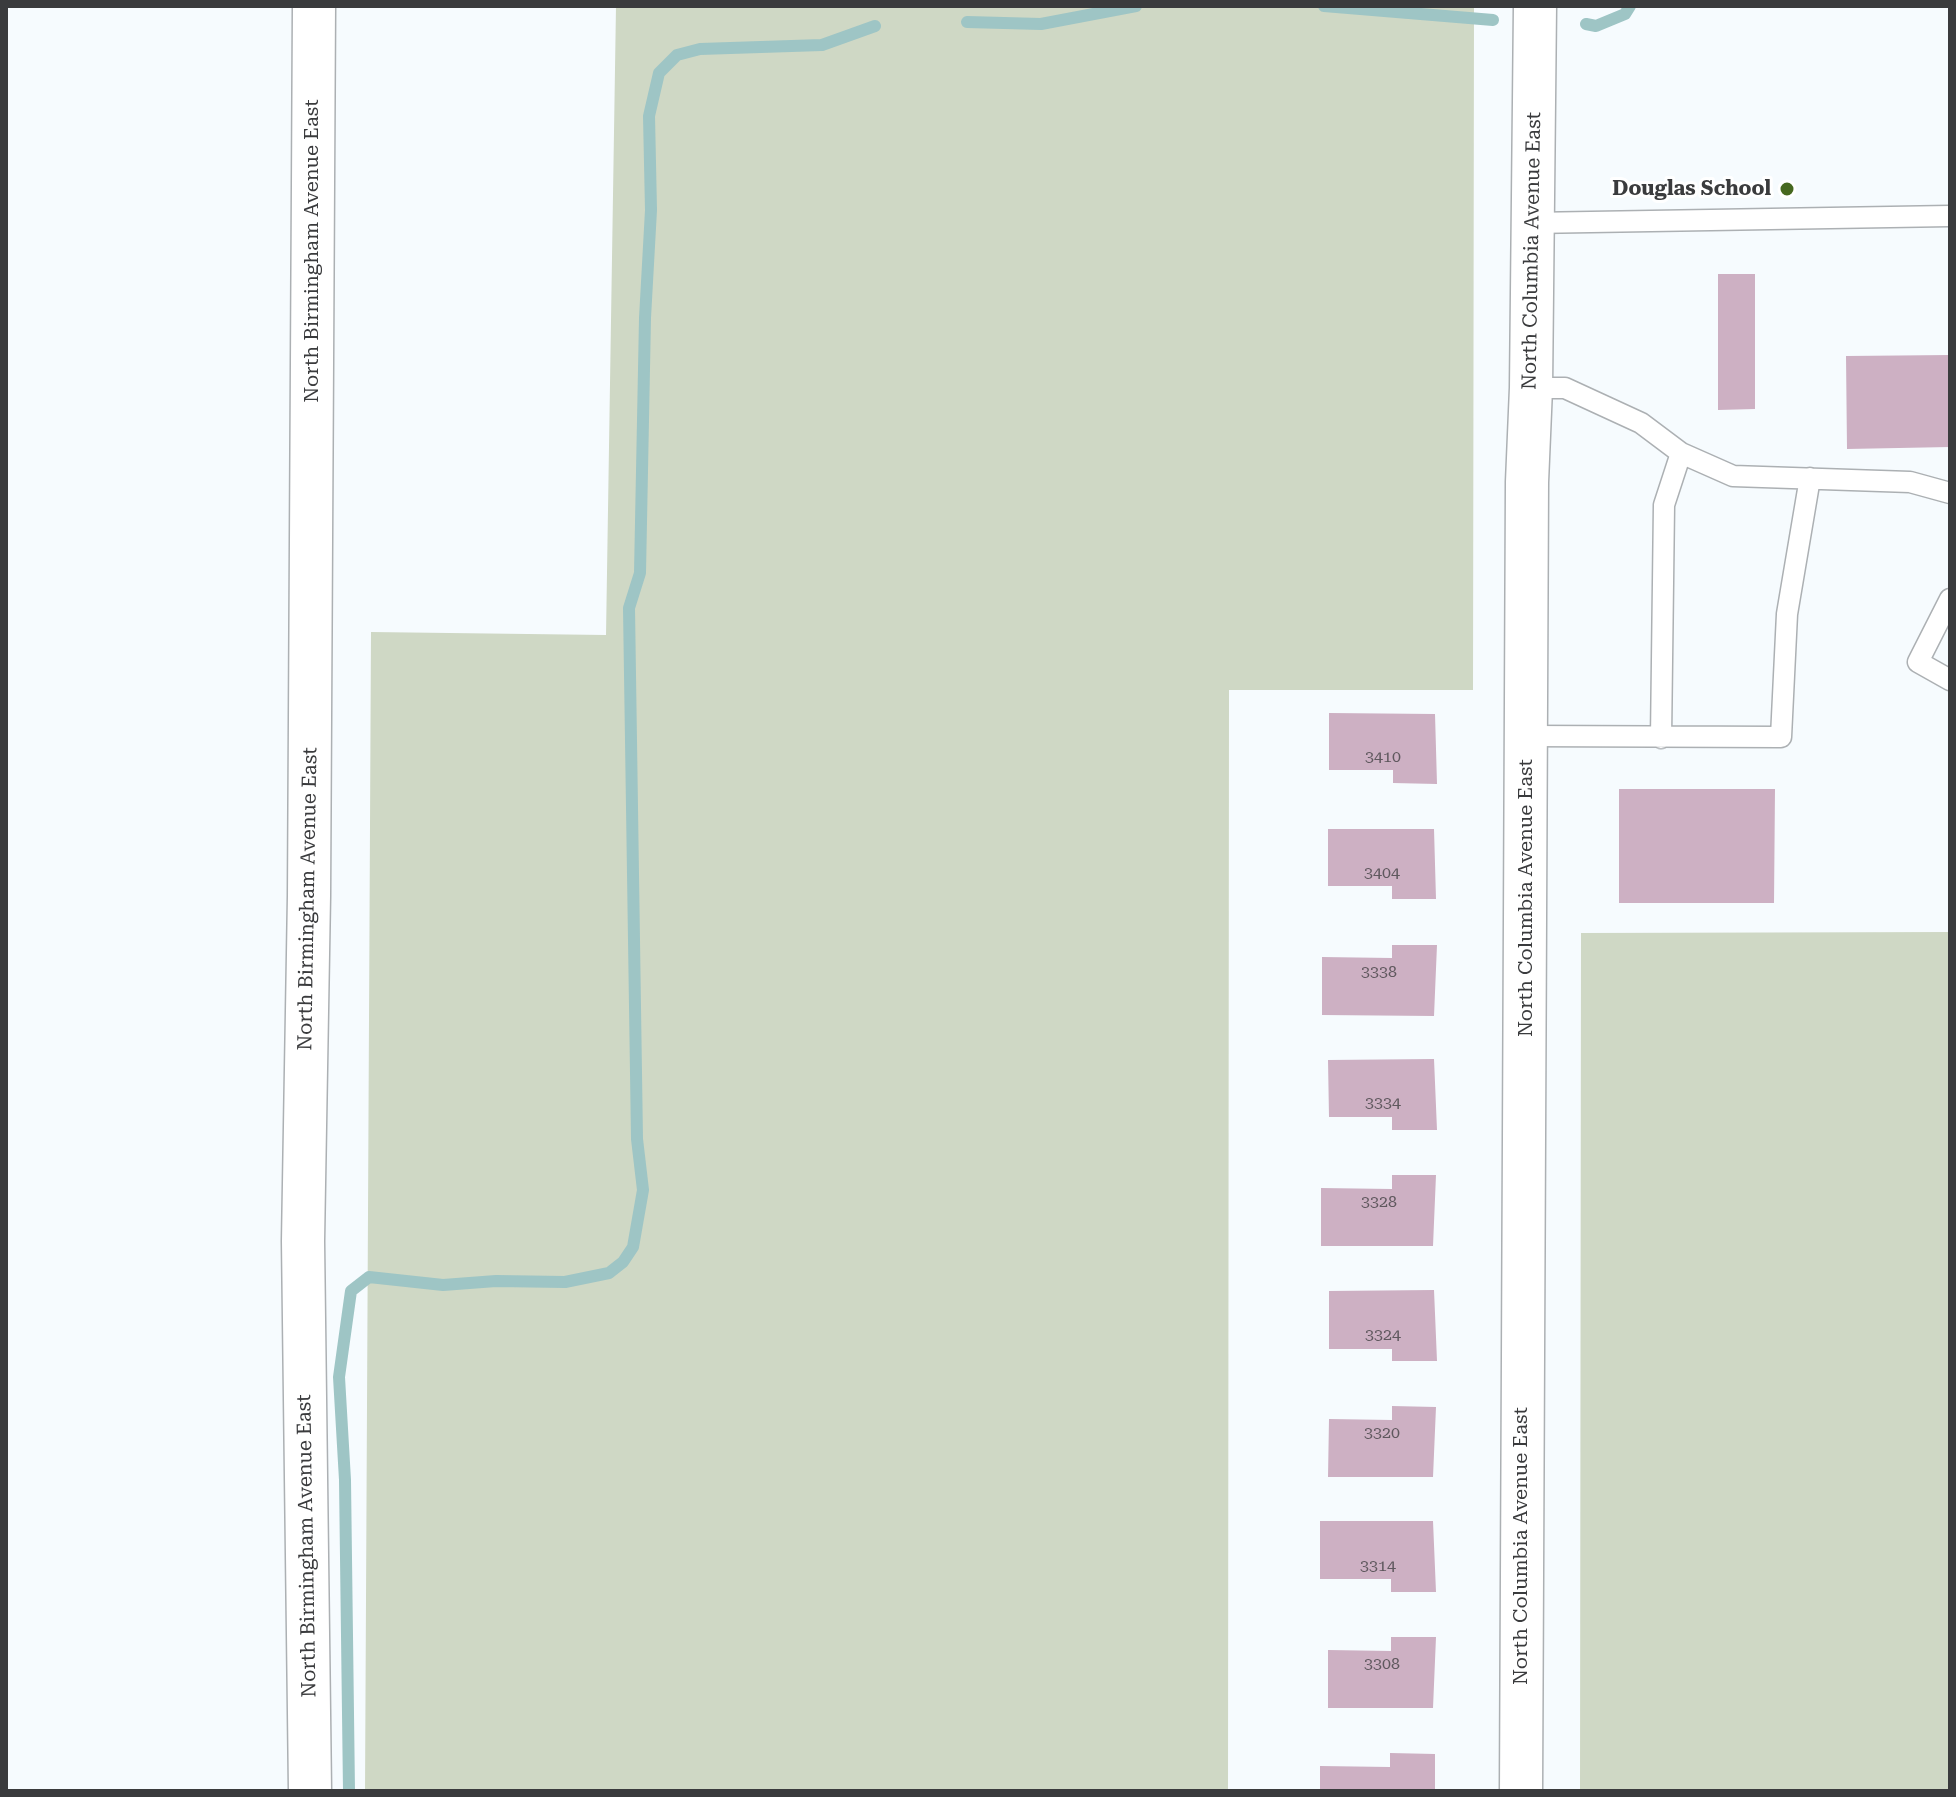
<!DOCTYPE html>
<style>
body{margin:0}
#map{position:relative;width:1956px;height:1797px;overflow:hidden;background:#f6fbfe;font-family:"Roboto Serif",serif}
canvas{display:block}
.frame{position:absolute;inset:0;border:8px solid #3a3b3d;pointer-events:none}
</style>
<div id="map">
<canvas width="1956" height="1797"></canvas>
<div class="frame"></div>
</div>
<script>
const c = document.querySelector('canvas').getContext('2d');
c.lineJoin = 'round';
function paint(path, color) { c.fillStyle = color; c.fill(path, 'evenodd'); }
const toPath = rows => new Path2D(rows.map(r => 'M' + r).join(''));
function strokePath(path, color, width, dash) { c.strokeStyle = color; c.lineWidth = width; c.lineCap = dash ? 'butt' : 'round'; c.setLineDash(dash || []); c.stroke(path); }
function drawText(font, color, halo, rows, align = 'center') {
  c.font = font + ' "Roboto Serif",serif'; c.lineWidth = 6; c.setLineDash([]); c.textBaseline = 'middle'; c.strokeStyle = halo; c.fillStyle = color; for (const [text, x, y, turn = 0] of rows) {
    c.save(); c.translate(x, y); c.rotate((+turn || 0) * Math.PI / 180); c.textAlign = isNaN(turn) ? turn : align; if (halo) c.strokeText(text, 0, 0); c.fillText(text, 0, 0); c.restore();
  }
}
paint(toPath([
 [616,6,1474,6,1473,690,1229,690,1228,1791,365,1791,371,632,606,635],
 [1950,932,1950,1791,1580,1791,1581,933]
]), '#cfd8c5');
strokePath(toPath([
 [1324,6,1493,20],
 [967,22,1041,24,1136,6],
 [1586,24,1596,26,1625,14,1630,6],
 [349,1791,345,1480,339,1377,351,1291,369,1277,443,1285,496,1281,565,1282,609,1273,623,1262,633,1247,643,1190,637,1139,629,608,640,573,645,318,651,210,649,116,659,73,677,55,700,49,822,45,875,26]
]), '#9ec5c5', 12);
paint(toPath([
 [1718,274,1755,274,1755,409,1718,410],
 [1950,355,1950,447,1847,449,1846,356],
 [1329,713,1435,714,1437,784,1393,783,1393,770,1329,770],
 [1619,789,1775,789,1774,903,1619,903],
 [1328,829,1434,829,1436,899,1392,899,1392,886,1328,886],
 [1392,945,1437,945,1434,1016,1322,1015,1322,957,1392,958],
 [1434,1059,1437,1130,1392,1130,1392,1117,1329,1117,1328,1060],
 [1392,1175,1436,1175,1433,1246,1321,1246,1321,1188,1392,1189],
 [1434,1290,1437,1361,1392,1361,1392,1349,1329,1349,1329,1291],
 [1392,1406,1436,1407,1433,1477,1328,1477,1329,1419,1392,1420],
 [1320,1521,1433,1521,1436,1592,1391,1592,1391,1579,1320,1579],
 [1391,1637,1436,1637,1433,1708,1328,1708,1328,1650,1391,1651],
 [1390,1753,1435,1754,1435,1791,1320,1791,1320,1766,1390,1767]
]), '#cdb0c3');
const service = toPath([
 [1531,223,1950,216],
 [1531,388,1565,388,1641,423,1681,453,1733,476,1910,482,1950,493],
 [1950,599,1918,662,1950,680],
 [1527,736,1781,737,1787,614,1810,478],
 [1661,738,1664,505,1681,453]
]);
const minor = toPath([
 [310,1791,303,1241,309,896,314,6],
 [1521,1791,1527,482,1531,388,1535,6]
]);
strokePath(service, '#acb0b3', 23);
strokePath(minor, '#acb0b3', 45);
strokePath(service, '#fff', 20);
strokePath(minor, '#fff', 42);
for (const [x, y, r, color] of [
 [1787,189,8,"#46681f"]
]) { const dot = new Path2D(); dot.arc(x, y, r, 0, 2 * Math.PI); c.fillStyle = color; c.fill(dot); strokePath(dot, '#fff', 3); }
drawText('16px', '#5f585e', null, [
 ["3410",1383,757],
 ["3404",1382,873],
 ["3338",1379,972],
 ["3334",1383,1103],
 ["3328",1379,1202],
 ["3324",1383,1335],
 ["3320",1382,1433],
 ["3314",1378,1566],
 ["3308",1382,1664]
]);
drawText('bold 20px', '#3a3b3d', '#fff', [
 ["Douglas School",1771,189]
], 'right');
drawText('20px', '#3a3b3d', '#fff', [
 ["North Birmingham Avenue East",312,251,-90],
 ["North Columbia Avenue East",1532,251,-89],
 ["North Columbia Avenue East",1526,898,-90],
 ["North Birmingham Avenue East",308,899,-89],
 ["North Birmingham Avenue East",307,1546,-91],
 ["North Columbia Avenue East",1521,1546,-90]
]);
</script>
